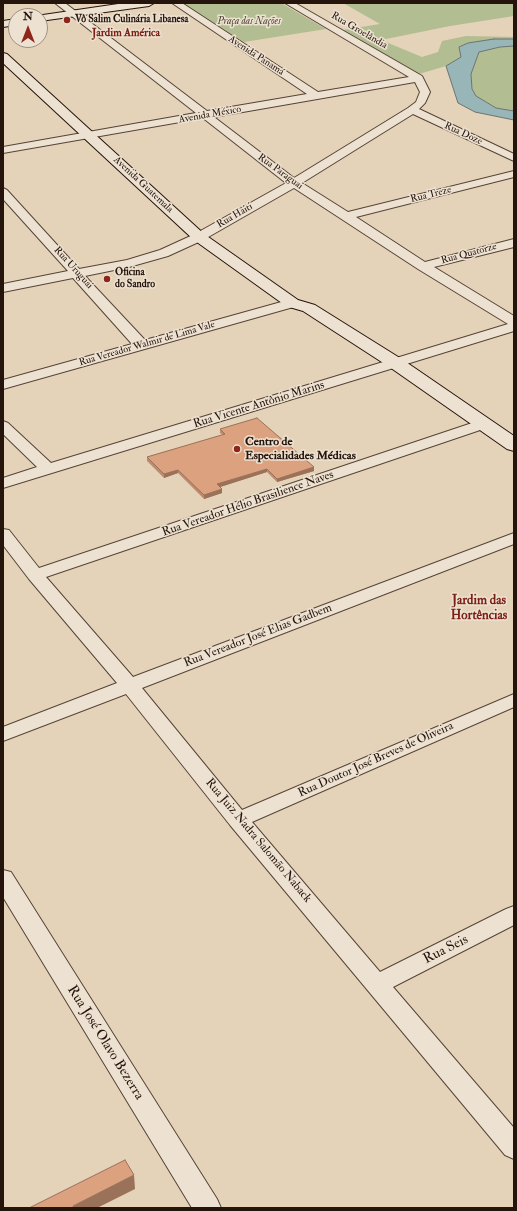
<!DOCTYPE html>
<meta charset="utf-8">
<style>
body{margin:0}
#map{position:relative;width:517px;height:1211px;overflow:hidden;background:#e4d2b9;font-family:"IM FELL Double Pica",serif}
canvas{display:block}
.frame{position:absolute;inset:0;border:4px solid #25140b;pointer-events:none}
.north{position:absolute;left:8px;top:8px;width:40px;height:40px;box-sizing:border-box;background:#ede2d2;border:1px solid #9d9082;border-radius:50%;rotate:0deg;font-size:11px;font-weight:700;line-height:16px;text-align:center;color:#25140b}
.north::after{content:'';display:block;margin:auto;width:14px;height:18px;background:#8f2418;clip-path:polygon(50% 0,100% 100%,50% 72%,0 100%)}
</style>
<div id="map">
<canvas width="517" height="1211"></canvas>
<div class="frame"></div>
<div class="north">N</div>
</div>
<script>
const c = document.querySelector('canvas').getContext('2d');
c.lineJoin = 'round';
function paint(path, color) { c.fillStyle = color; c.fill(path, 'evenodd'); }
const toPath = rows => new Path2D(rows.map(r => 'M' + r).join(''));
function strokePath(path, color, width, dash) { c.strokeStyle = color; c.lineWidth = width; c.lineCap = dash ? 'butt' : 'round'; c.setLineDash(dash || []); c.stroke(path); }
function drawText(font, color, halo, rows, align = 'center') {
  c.font = font + ' "IM FELL Double Pica",serif'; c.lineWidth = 3; c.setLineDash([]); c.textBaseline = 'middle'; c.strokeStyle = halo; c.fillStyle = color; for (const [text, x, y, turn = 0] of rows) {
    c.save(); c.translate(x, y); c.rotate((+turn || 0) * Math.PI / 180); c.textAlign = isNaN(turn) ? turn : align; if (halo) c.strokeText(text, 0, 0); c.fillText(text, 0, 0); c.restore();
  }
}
paint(toPath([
 [183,3,281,3,326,29,244,42],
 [343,3,514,3,514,16,450,26,381,40,422,57,438,52,442,41,466,36,514,37,514,39,494,39,459,47,461,57,446,66,419,74,343,30,380,24],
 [514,46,514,111,496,108,475,96,472,89,471,74,479,52,500,47]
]), '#b2bd91');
const water = toPath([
 [494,39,514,39,514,46,500,47,479,52,471,74,472,89,476,96,496,108,514,111,514,120,475,112,458,103,446,66,461,57,459,47,468,43,494,39]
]);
paint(water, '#98b5b8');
strokePath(water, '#6a7573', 1);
const street = toPath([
 [55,3,65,3,207,111,307,94,172,3,182,3,318,92,409,77,285,3,295,3,422,76,430,92,425,103,419,109,514,154,514,161,413,114,302,183,348,212,514,171,514,177,356,217,425,262,514,239,514,247,434,267,514,316,514,331,3,488,3,478,37,467,3,434,3,421,8,423,51,463,508,324,418,269,294,188,203,240,168,256,129,267,85,276,145,340,292,299,297,300,299,303,297,306,3,389,3,380,132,344,73,278,3,292,3,284,68,271,3,199,3,188,7,190,79,269,127,260,160,250,195,234,286,183,203,118,3,153,3,147,196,113,55,3],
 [415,82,420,92,416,102,408,108,294,178,214,117,415,82],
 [484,419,489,421,492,424,489,427,46,577,133,677,514,533,514,544,142,688,242,810,514,694,514,707,252,822,380,972,506,909,514,906,514,925,393,987,514,1128,514,1159,505,1155,230,825,126,694,3,741,3,727,117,683,29,579,3,545,3,529,9,530,39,568,484,419],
 [3,870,11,872,217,1199,221,1208,192,1208,3,897,3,870]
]);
const secondary = toPath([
 [125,3,154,3,149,6,40,21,40,16,36,16,125,3],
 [16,19,16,25,3,27,3,21,16,19],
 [3,53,7,54,204,234,298,300,315,305,403,360,514,436,514,451,507,449,391,368,303,311,286,306,194,240,3,63,3,53]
]);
strokePath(street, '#554436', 2);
strokePath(secondary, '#25140b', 2);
paint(street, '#ede2d2');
paint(secondary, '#ede2d2');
paint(toPath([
 [220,429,314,471,277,482,267,472,220,487,222,489,222,493,204,499,178,473,164,478,147,461,147,457,223,435,220,433]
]), '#bd8a6d');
paint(toPath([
 [314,467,314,471,277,482,277,479],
 [267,469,267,472,217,488,217,484],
 [178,470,178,473,164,478,164,474],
 [222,489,222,493,204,499,204,495],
 [134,1175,135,1189,97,1208,73,1208,73,1206]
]), '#9a7159');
const building = toPath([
 [257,418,314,467,277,479,267,469,217,484,222,489,204,495,178,470,164,474,147,457,225,434,220,429,257,418],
 [125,1160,134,1175,73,1206,74,1208,29,1208,125,1160]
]);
paint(building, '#dca17f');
strokePath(building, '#9a7159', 1);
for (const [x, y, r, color] of [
 [67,20,4,"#8f2418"],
 [107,279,4,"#8f2418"],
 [237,449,4,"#8f2418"]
]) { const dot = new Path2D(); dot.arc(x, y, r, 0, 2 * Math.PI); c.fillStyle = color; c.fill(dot); strokePath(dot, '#ede2d2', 1.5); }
drawText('bold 10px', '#25140b', '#ede2d2', [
 ["Vô Salim Culinária Libanesa",75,20],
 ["Oficina",115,273],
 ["do Sandro",115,285]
], 'left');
drawText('italic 10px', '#4f4733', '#ede2d2', [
 ["Praça das Nações",249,22]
]);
drawText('10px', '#25140b', '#ede2d2', [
 ["Rua Groelândia",359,31,30],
 ["Avenida Panamá",256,56,33],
 ["Avenida México",210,115,-10],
 ["Rua Doze",463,134,25],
 ["Rua Paraguai",280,172,36],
 ["Avenida Guatemala",143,185,43],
 ["Rua Treze",431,195,-14],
 ["Rua Haiti",235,216,-30],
 ["Rua Quatorze",469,254,-15],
 ["Rua Uruguai",73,268,48],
 ["Rua Vereador Walmir de Lima Vale",147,344,-16]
]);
drawText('bold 11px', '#7a1f14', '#ede2d2', [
 ["Jardim América",126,34]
]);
drawText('12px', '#25140b', '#ede2d2', [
 ["Rua Vicente Antônio Marins",259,405,-17],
 ["Rua Vereador Hélio Brasilience Naves",248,504,-19],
 ["Rua Vereador José Elias Gadbem",258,636,-21],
 ["Rua Doutor José Breves de Oliveira",376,760,-24],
 ["Rua Juiz Nadra Salomão Naback",258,841,50]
]);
drawText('bold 12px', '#25140b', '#ede2d2', [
 ["Centro de",245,442],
 ["Especialidades Médicas",245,456]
], 'left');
drawText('bold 13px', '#7a1f14', '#ede2d2', [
 ["Jardim das",479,601],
 ["Hortências",479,616]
]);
drawText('14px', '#25140b', '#ede2d2', [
 ["Rua Seis",446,950,-27],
 ["Rua José Olavo Bezerra",105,1043,58]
]);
</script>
